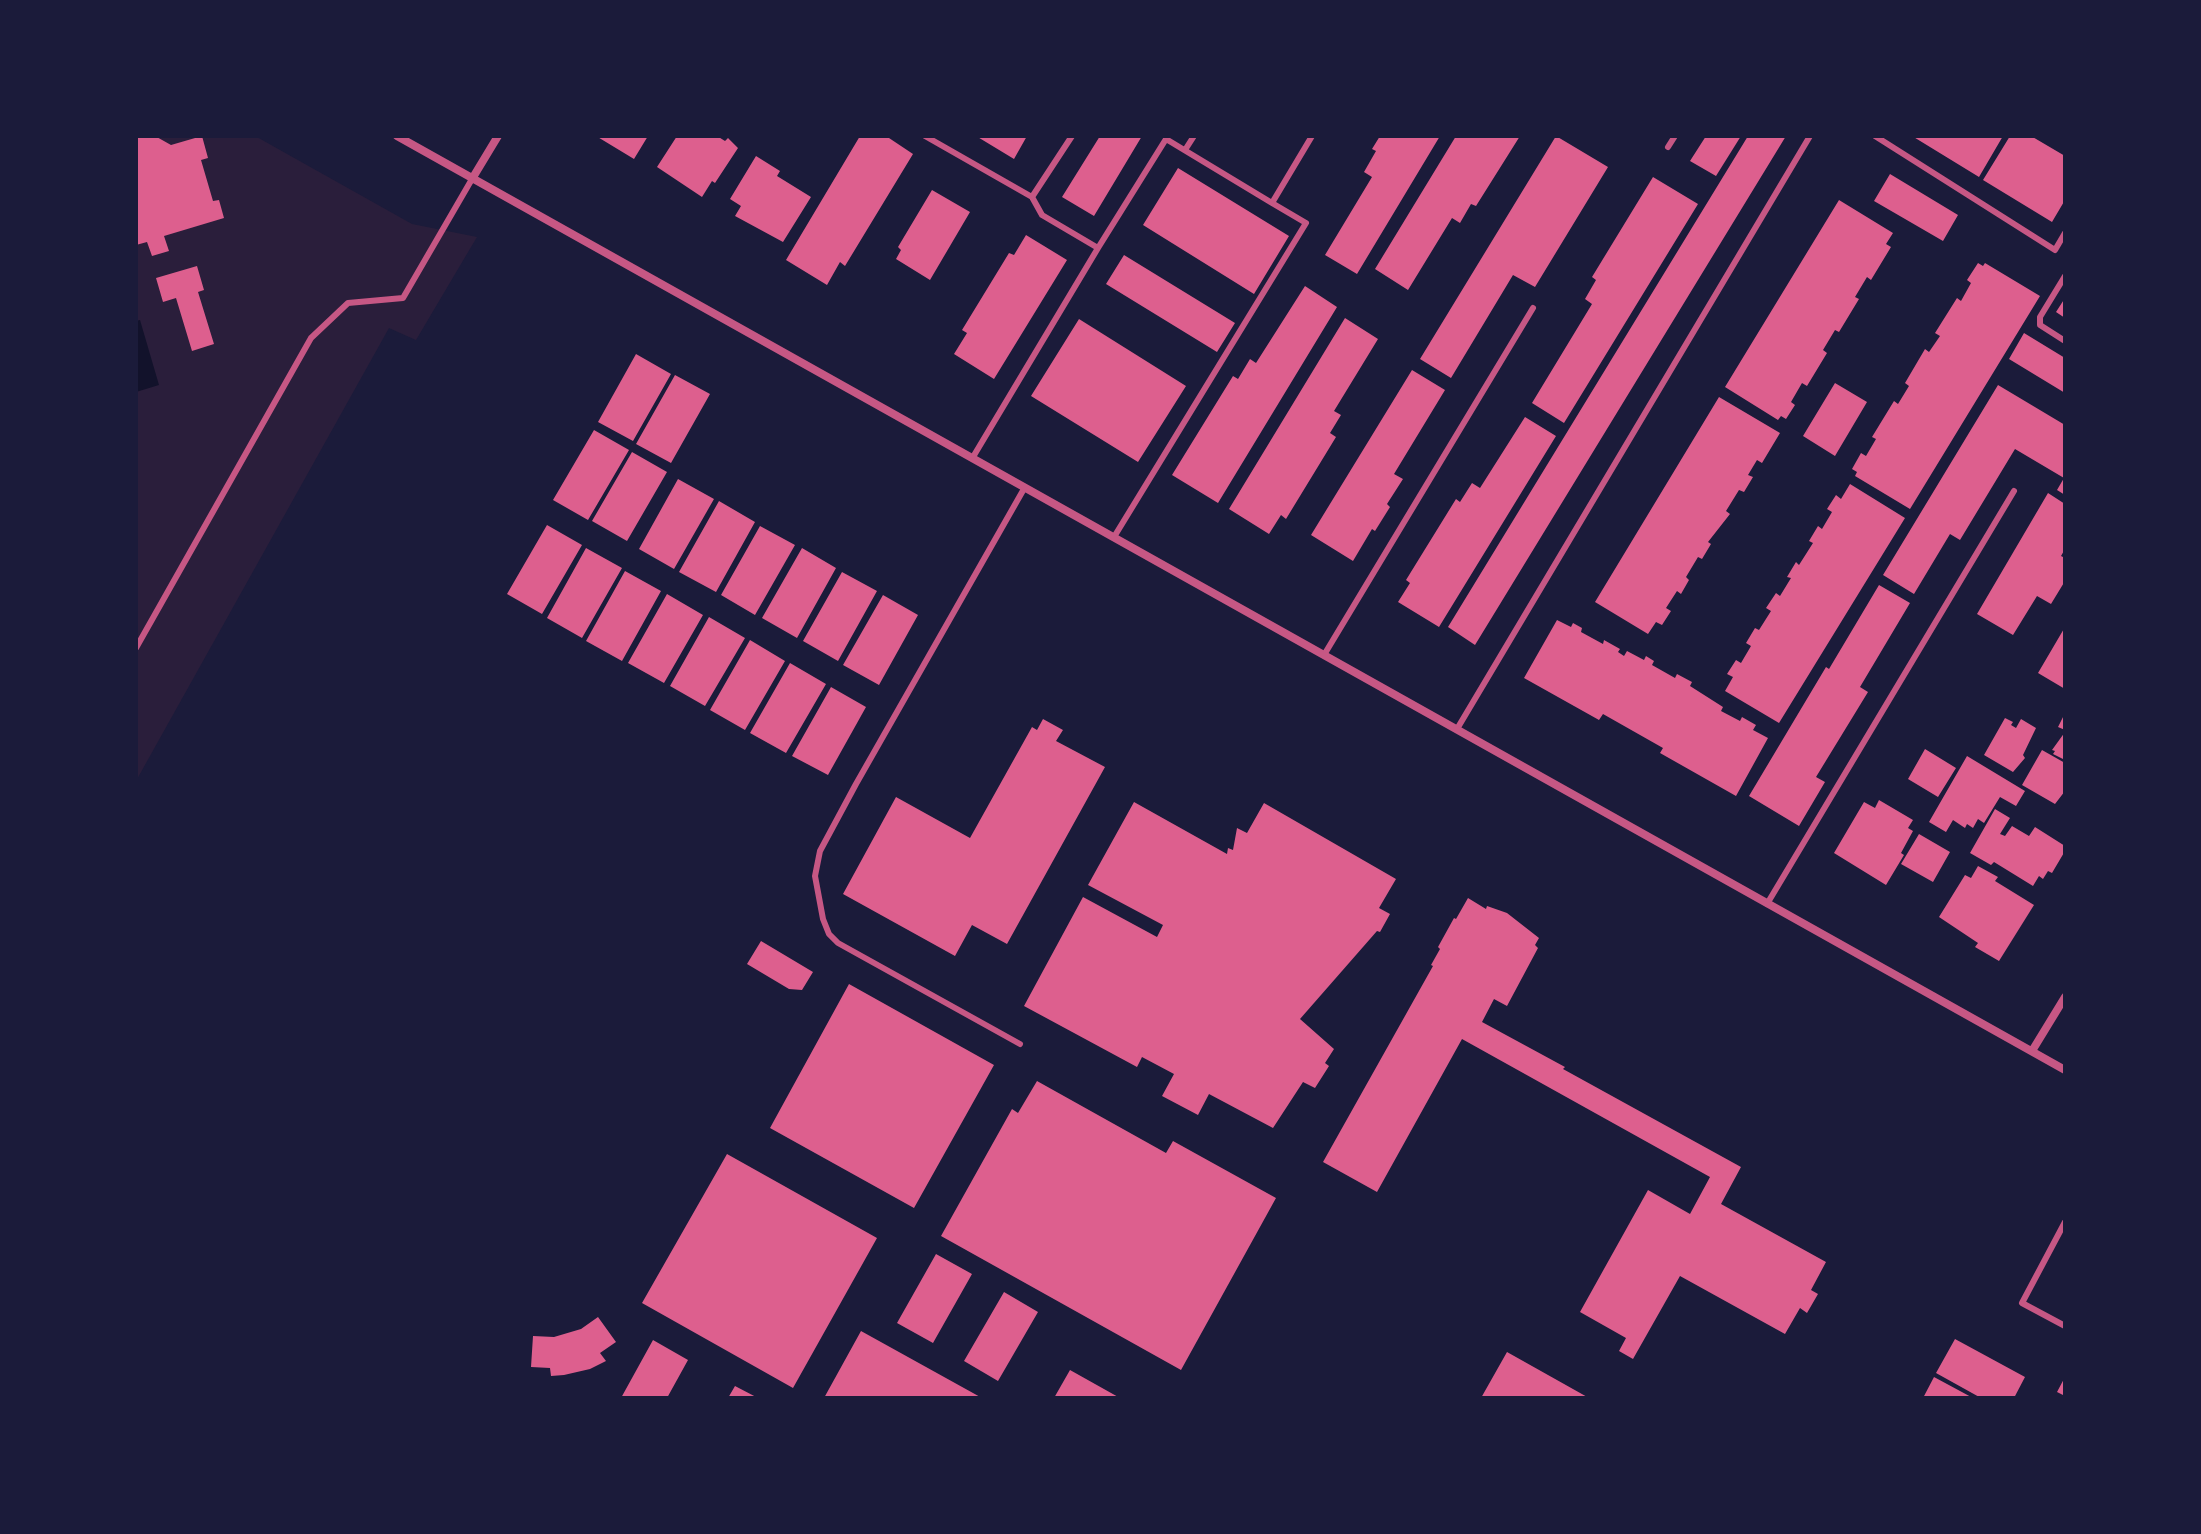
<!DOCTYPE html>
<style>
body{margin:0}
#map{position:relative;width:2201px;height:1534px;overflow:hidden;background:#1b1b3a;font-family:Karla,sans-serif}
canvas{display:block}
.frame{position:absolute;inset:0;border:138px solid #1b1b3a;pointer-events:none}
</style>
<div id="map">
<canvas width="2201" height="1534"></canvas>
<div class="frame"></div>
</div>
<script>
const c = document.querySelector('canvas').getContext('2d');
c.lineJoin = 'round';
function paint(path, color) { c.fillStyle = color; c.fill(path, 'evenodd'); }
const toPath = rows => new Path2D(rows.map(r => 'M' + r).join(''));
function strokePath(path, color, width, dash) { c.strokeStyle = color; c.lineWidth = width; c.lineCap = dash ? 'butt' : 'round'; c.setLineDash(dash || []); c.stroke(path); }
paint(toPath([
 [136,136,255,136,412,224,477,237,416,340,389,328,136,781]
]), '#2a1e3b');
paint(toPath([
 [140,320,159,385,136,392,136,321]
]), '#12122b');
paint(toPath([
 [136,136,155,136,171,145,202,136,208,158,201,160,213,201,219,200,224,218,164,236,169,251,152,256,147,242,136,245],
 [596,136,648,136,634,159],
 [677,136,717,136,725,141,728,138,738,148,715,183,712,181,702,197,657,167],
 [860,136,886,136,913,154,845,266,840,262,827,285,786,260],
 [976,136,1027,136,1014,159],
 [1100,136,1142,136,1094,216,1062,197],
 [1380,136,1440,136,1357,274,1325,255,1372,177,1364,172,1376,151,1372,149],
 [1456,136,1520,136,1476,206,1471,204,1460,223,1452,218,1408,290,1375,269],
 [1556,136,1608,167,1535,287,1513,275,1451,378,1420,359],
 [1706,136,1741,136,1716,176,1690,161],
 [1748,136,1786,136,1475,645,1448,627],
 [1912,136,2003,136,1979,177],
 [2010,136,2031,136,2065,156,2065,200,2052,222,1983,180],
 [756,156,780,171,777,176,811,197,783,242,735,216,741,206,730,199],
 [1178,168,1289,236,1254,294,1143,225],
 [1890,174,1958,215,1943,241,1874,201],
 [1653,177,1698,204,1564,423,1532,403,1592,304,1585,299,1596,280,1592,277],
 [932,190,970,212,930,280,896,259,901,250,898,247],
 [1839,200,1893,233,1886,244,1891,247,1871,280,1867,277,1855,297,1859,299,1839,332,1835,330,1823,350,1827,353,1807,386,1802,383,1791,402,1795,405,1786,419,1781,416,1778,420,1725,387],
 [1026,235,1067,260,994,379,954,354,967,333,962,330,1009,253,1014,255],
 [1124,255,1235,323,1217,352,1106,284],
 [1978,263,1983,266,1985,263,2040,296,1910,509,1855,476,1857,472,1852,469,1861,453,1866,456,1876,439,1872,437,1894,401,1898,404,1909,386,1905,383,1925,349,1929,352,1940,336,1935,333,1957,298,1961,301,1971,283,1967,280],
 [197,266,204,290,198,292,214,344,192,351,176,298,163,302,156,278],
 [1305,286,1337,307,1218,503,1172,475,1233,376,1238,379,1250,359,1256,363],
 [2065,298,2065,318,2056,312],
 [1345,318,1378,339,1334,411,1341,415,1330,433,1336,437,1286,519,1281,515,1269,534,1229,509],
 [1079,319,1186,386,1138,462,1031,396],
 [2024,333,2065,358,2065,393,2009,359],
 [636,354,671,374,633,441,598,422],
 [1412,370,1445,390,1394,474,1403,479,1387,504,1390,507,1375,531,1372,529,1353,561,1311,535],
 [675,375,710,394,671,463,636,444],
 [1835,383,1867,402,1835,456,1803,436],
 [1998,385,2065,425,2065,495,2057,490,2064,478,2015,449,1960,540,1950,534,1914,594,1883,575],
 [1719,397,1780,433,1762,463,1757,460,1748,475,1753,477,1744,492,1739,490,1726,511,1730,514,1708,542,1711,544,1702,559,1698,557,1686,577,1689,580,1681,594,1677,591,1666,608,1671,611,1662,625,1656,622,1648,634,1595,602],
 [1525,417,1556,436,1439,627,1398,602,1410,583,1406,580,1456,499,1460,502,1472,483,1480,488],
 [594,430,629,450,588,520,553,500],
 [632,452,667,472,627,541,592,521],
 [678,479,714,499,674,569,639,549],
 [1850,484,1905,518,1779,723,1725,691,1733,677,1727,674,1736,660,1741,663,1751,646,1746,643,1755,628,1759,630,1771,611,1766,608,1776,593,1780,596,1791,578,1787,577,1796,562,1799,565,1813,543,1809,541,1818,526,1822,529,1832,512,1827,509,1836,495,1841,499],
 [2048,493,2065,504,2065,549,2061,556,2065,558,2065,581,2051,604,2037,596,2013,635,1977,614],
 [719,501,755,522,716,592,679,572],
 [547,525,582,545,542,614,507,594],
 [760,526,795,545,755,615,721,595],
 [586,548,622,568,582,638,547,618],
 [802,548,836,568,797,638,762,618],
 [625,571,661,591,622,661,586,641],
 [842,572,877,591,838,661,803,641],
 [1879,585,1910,603,1860,687,1868,692,1816,777,1825,782,1799,826,1749,796,1826,667,1829,669],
 [667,594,703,615,664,683,628,663],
 [883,595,918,615,879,685,843,665],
 [709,617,745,638,705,706,670,686],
 [1557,620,1571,627,1573,623,1582,628,1581,632,1603,644,1604,640,1620,649,1618,652,1624,656,1627,651,1644,660,1646,656,1654,661,1652,665,1675,678,1677,674,1692,682,1690,686,1723,707,1721,711,1740,721,1742,717,1756,725,1753,730,1768,738,1736,796,1660,753,1663,748,1603,714,1599,720,1524,678],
 [2065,627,2065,689,2038,673],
 [750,640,785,661,745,730,710,710],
 [790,663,826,684,786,753,750,733],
 [831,687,866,707,828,775,792,756],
 [2065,713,2065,730,2058,727],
 [2005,718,2013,722,2011,725,2016,728,2021,719,2036,728,2023,755,2025,758,2013,772,1984,755],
 [1043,719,1063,730,1056,741,1105,767,1007,944,972,925,955,956,843,894,896,797,970,838,1032,727,1037,730],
 [2065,732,2065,760,2053,754,2055,751,2052,750],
 [1925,749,1956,768,1938,797,1908,779],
 [2042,750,2065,763,2065,791,2055,804,2022,785],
 [1967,756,2025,791,2016,806,2000,797,1984,823,1978,819,1973,828,1967,824,1965,828,1953,820,1946,832,1929,822],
 [1879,800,1913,820,1908,828,1913,831,1901,853,1904,855,1886,885,1834,853,1864,802,1875,808],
 [1134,802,1227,854,1228,848,1233,850,1237,828,1247,833,1264,803,1396,879,1379,908,1390,914,1380,932,1377,931,1300,1019,1334,1049,1325,1063,1329,1066,1315,1088,1303,1082,1273,1128,1209,1094,1198,1115,1162,1096,1174,1074,1142,1057,1137,1067,1024,1006,1083,897,1157,937,1163,925,1088,885],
 [1995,809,2010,818,2000,834,2005,836,2012,826,2029,836,2035,827,2065,846,2065,851,2052,873,2048,871,2043,879,2039,876,2033,886,1994,862,1991,865,1970,853],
 [1919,834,1950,852,1933,882,1901,864],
 [1978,866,1998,877,1995,881,2034,905,1999,961,1975,947,1978,943,1939,917,1965,875,1971,878],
 [1468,898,1486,909,1487,906,1507,913,1539,938,1535,945,1538,948,1507,1006,1494,999,1482,1022,1565,1067,1563,1069,1741,1167,1721,1204,1826,1262,1811,1290,1818,1294,1807,1313,1800,1308,1785,1334,1680,1276,1633,1359,1619,1351,1626,1338,1580,1312,1648,1190,1690,1214,1710,1177,1462,1039,1377,1192,1323,1162,1433,966,1431,965,1440,949,1438,947,1454,918,1456,919],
 [761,941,813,972,802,990,789,989,747,964],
 [849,984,994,1065,914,1208,770,1128],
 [1037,1081,1166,1153,1173,1141,1276,1198,1181,1370,941,1236,1012,1109,1018,1113],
 [727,1154,877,1238,793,1388,642,1303],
 [936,1254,972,1274,933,1343,897,1323],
 [1004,1292,1038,1312,998,1381,964,1361],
 [598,1317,616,1342,600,1353,606,1361,590,1369,564,1375,551,1376,550,1368,531,1367,533,1336,554,1337,581,1329],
 [861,1331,982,1398,824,1398],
 [1955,1339,2025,1377,2014,1398,1981,1398,1936,1373],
 [653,1340,688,1360,667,1398,621,1398],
 [1507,1352,1589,1398,1481,1398],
 [1070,1370,1120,1398,1054,1398],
 [1934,1377,1973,1398,1923,1398],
 [2065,1377,2065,1396,2057,1392],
 [735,1386,758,1398,728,1398]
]), '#dd5f8e');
strokePath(toPath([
 [925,136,1032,197,1042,215,1098,248,973,457],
 [1875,136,2055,250,2065,233],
 [1668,147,1675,136],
 [1185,150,1194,136],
 [1032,197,1072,136],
 [1098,248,1166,139,1272,203],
 [2065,276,2040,317,2040,325,2065,341],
 [1114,537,1306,223,1272,203,1312,136],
 [136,648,311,338,348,303,403,298,472,179],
 [1324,655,1533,308],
 [1457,729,1810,136],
 [1767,904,2014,491],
 [1020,1044,838,943,829,934,823,919,815,876,820,851,856,784,1025,487],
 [2065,1222,2022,1303,2065,1326]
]), '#c65784', 6);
strokePath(toPath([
 [397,136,2065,1070],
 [472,179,498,136],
 [2032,1051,2065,997]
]), '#c65784', 8);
</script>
